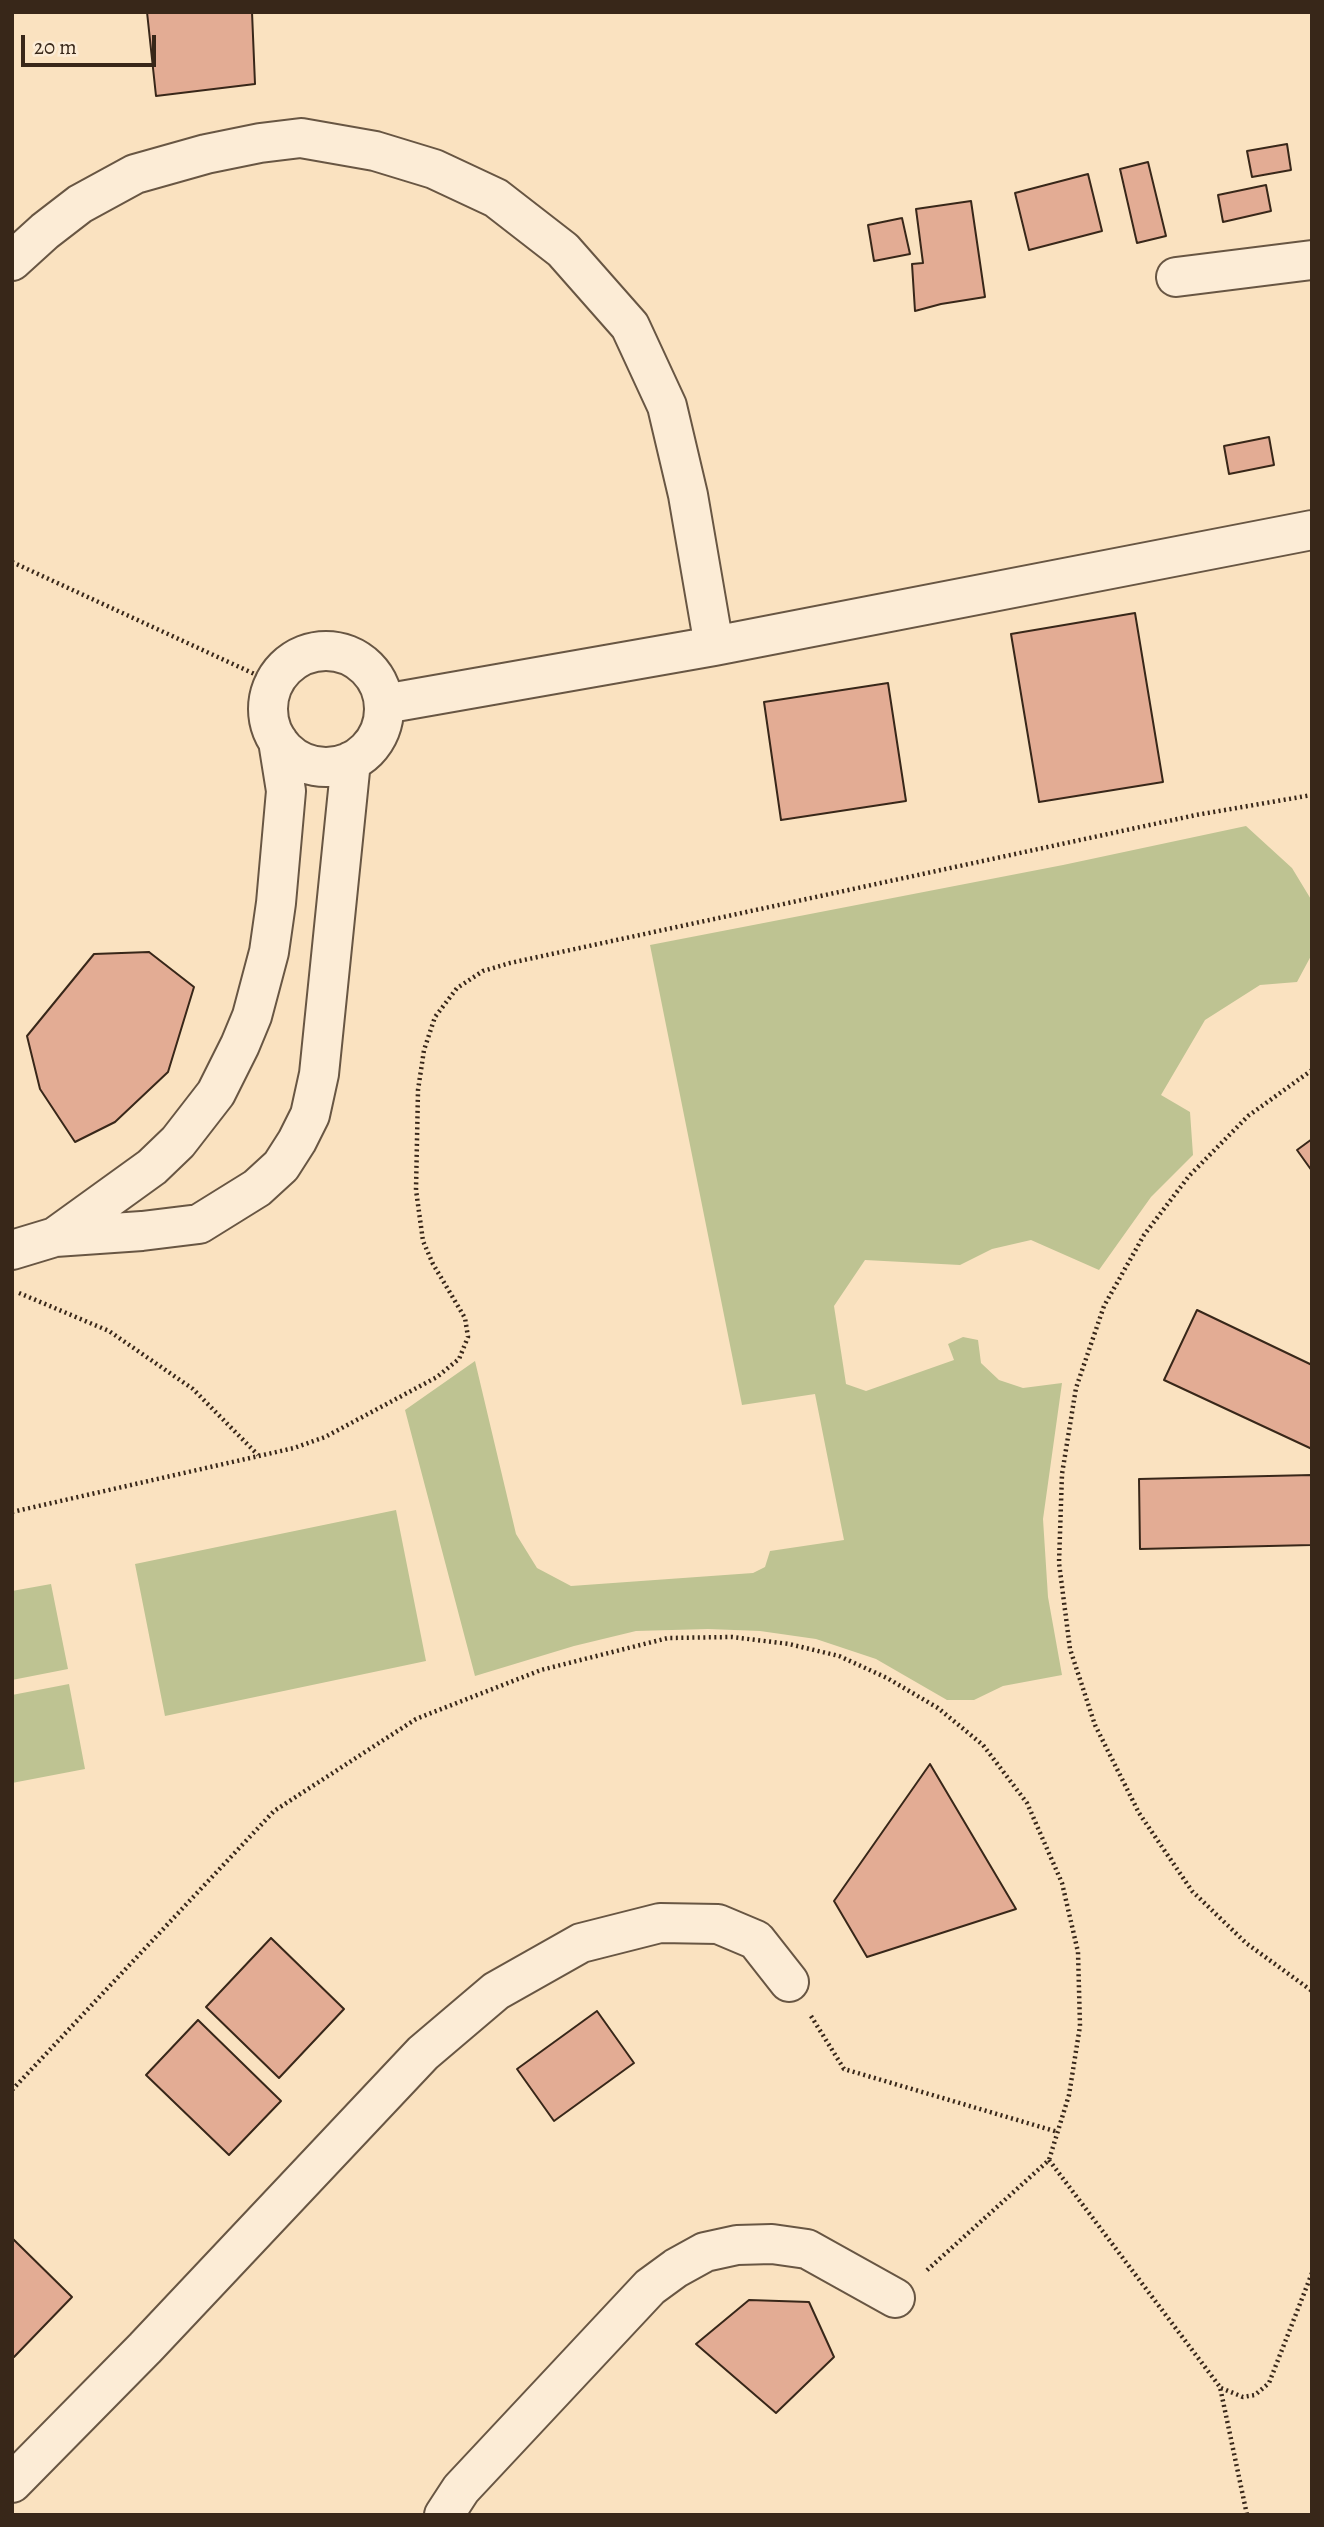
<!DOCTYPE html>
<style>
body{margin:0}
#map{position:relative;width:1324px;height:2527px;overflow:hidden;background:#fae2c0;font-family:Alegreya,serif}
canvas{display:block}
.frame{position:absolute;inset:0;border:14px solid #382719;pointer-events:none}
.scale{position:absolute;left:21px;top:35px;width:135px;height:32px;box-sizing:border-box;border:4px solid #382719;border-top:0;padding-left:9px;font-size:21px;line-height:24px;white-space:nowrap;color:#382719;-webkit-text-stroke:5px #fcecd6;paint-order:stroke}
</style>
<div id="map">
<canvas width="1324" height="2527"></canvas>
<div class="frame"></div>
<div class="scale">20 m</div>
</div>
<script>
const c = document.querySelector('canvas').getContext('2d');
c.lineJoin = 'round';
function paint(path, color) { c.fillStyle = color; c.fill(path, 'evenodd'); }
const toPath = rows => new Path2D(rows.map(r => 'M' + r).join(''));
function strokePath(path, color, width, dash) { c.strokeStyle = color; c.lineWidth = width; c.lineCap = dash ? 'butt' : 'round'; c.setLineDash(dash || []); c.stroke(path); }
paint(toPath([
 [1246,826,1292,868,1312,901,1312,954,1297,982,1260,985,1205,1020,1161,1095,1190,1112,1193,1155,1151,1197,1099,1270,1031,1240,992,1249,960,1265,865,1260,834,1306,846,1384,866,1391,954,1360,948,1344,963,1337,978,1340,981,1363,999,1380,1023,1388,1062,1383,1043,1519,1048,1597,1062,1675,1003,1686,974,1700,947,1700,876,1659,816,1639,760,1631,708,1629,636,1631,574,1646,475,1676,405,1410,475,1361,516,1534,537,1568,571,1586,753,1573,765,1567,770,1551,844,1540,815,1394,742,1405,650,945,1063,865],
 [396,1510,426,1661,165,1716,135,1564],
 [51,1584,68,1669,12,1680,12,1591],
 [69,1684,85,1769,12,1783,12,1695]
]), '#bec392');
const building = toPath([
 [147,12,252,12,255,84,156,96,147,12],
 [1287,144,1291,170,1252,177,1247,151,1287,144],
 [1148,162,1166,236,1137,243,1120,169,1148,162],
 [1088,174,1102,231,1029,250,1015,193,1088,174],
 [1266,185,1271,211,1223,222,1218,195,1266,185],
 [971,201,985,297,941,304,915,311,912,264,923,263,916,209,971,201],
 [902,218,910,254,874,261,868,225,902,218],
 [1269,437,1274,465,1229,474,1224,446,1269,437],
 [1135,613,1163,782,1039,802,1011,634,1135,613],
 [888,683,906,801,781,820,764,702,888,683],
 [149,952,194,987,168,1072,115,1122,75,1142,40,1089,27,1036,94,954,149,952],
 [1312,1139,1312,1171,1297,1150,1312,1139],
 [1197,1310,1312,1365,1312,1449,1164,1380,1197,1310],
 [1312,1475,1312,1545,1140,1549,1139,1479,1312,1475],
 [930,1764,1016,1909,867,1957,834,1901,930,1764],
 [271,1938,344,2009,279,2078,206,2007,271,1938],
 [597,2011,634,2063,554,2121,517,2069,597,2011],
 [198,2020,281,2101,229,2155,146,2075,198,2020],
 [12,2238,72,2297,14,2357,12,2356,12,2238],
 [749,2300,809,2302,834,2357,776,2413,696,2344,749,2300]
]);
paint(building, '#e3ac94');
strokePath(building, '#382719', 2);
const minor = toPath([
 [12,261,45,231,80,204,135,174,206,154,260,143,301,138,375,151,434,169,496,198,563,250,630,326,667,406,688,495,714,646],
 [1176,277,1312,260],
 '268 709a58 58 0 1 1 116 0a58 58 0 1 1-116 0Z',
 [384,704,714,646,1312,530],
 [55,1237,152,1167,178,1142,216,1093,240,1045,252,1016,269,952,276,903,286,791,278,741],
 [12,1250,55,1237,142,1231,199,1224,257,1188,281,1166,297,1141,310,1115,319,1074,351,761],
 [12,2483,145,2348,423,2053,496,1991,581,1943,660,1923,718,1924,756,1940,789,1982],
 [444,2515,461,2489,650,2287,676,2268,705,2252,737,2245,772,2244,807,2249,895,2298]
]);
strokePath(minor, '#685643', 42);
strokePath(toPath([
 [12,562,274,683],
 [1312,1070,1248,1116,1189,1176,1144,1235,1104,1306,1076,1388,1062,1474,1059,1563,1070,1649,1095,1725,1139,1813,1192,1891,1246,1943,1312,1991],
 [19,1293,109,1331,193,1389,258,1455],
 [12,1512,294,1448,325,1437,437,1377,459,1359,468,1337,465,1318,433,1264,423,1241,416,1190,418,1090,424,1050,435,1017,457,988,483,971,510,963,1196,815,1312,795],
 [811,2016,844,2069,1058,2132],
 [12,2090,274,1811,416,1719,541,1670,668,1638,732,1637,789,1644,839,1656,887,1678,938,1708,983,1745,1027,1803,1062,1883,1078,1952,1080,2026,1069,2095,1049,2160,925,2272],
 [1049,2160,1220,2387,1247,2515],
 [1221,2388,1243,2397,1255,2395,1269,2383,1312,2273]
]), '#382719', 4.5, [2, 3.5]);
strokePath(minor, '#fcecd6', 38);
</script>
